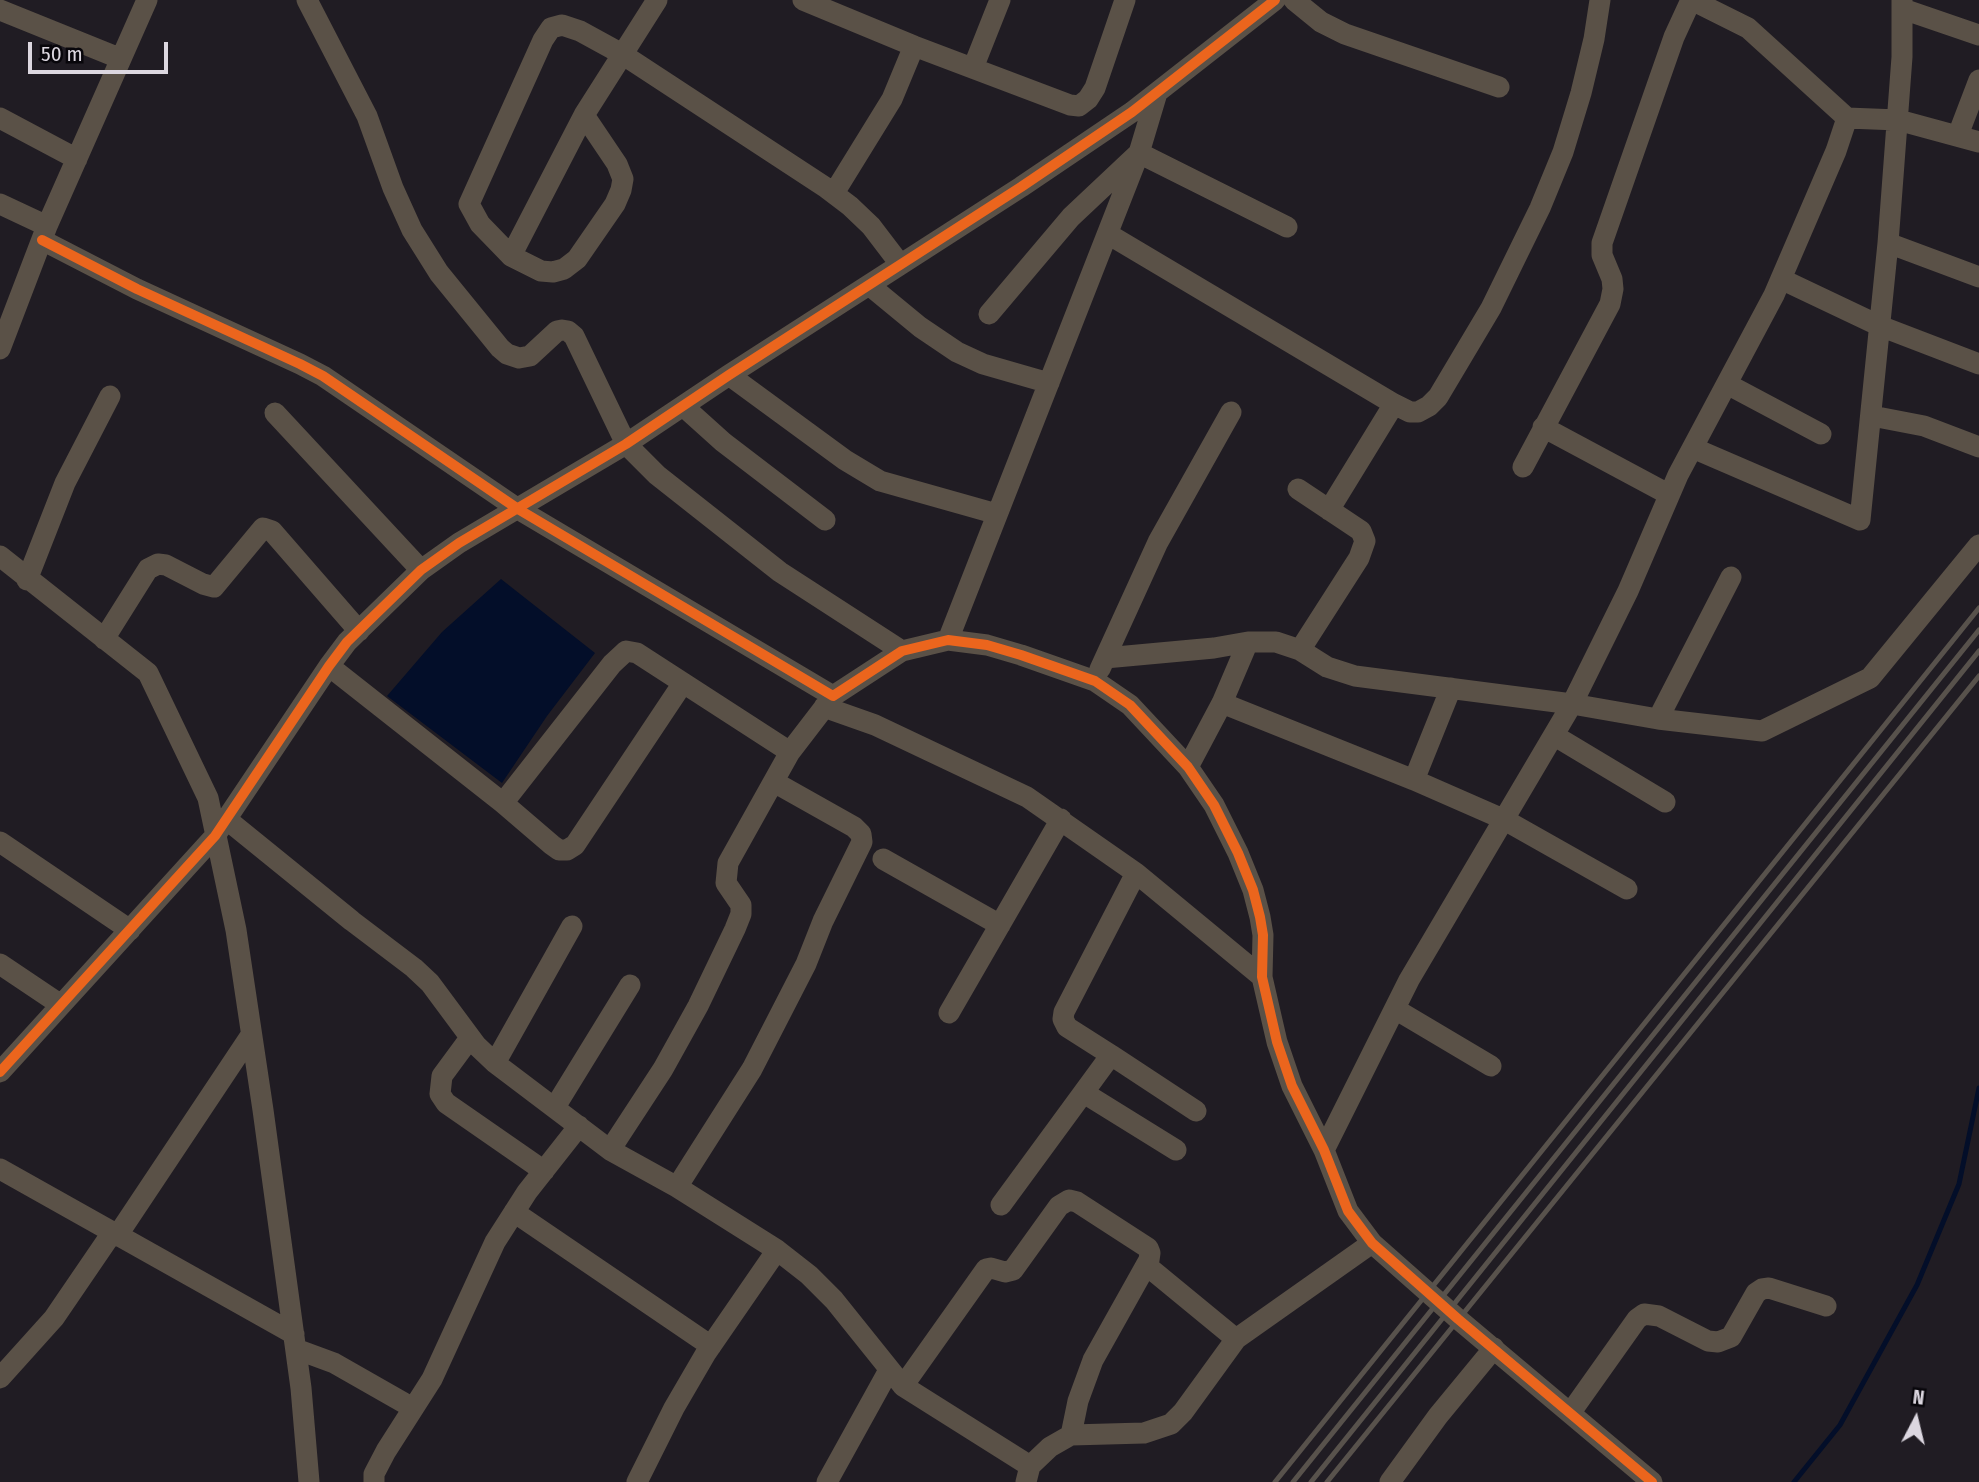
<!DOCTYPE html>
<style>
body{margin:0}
#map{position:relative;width:1979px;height:1482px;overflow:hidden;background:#201c23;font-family:"Fira Sans Condensed",sans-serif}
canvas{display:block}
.north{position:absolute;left:1881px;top:1384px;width:70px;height:70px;-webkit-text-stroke:5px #08060b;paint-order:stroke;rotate:7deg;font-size:19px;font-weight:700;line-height:28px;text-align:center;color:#dcd7e0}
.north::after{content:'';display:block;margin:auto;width:24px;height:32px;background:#dcd7e0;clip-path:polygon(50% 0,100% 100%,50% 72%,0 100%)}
.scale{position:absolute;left:28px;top:42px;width:140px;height:32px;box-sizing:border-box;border:4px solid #dcd7e0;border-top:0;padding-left:9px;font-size:21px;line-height:24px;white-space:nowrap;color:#dcd7e0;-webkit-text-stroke:5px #08060b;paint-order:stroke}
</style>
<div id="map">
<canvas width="1979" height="1482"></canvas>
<div class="north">N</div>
<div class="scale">50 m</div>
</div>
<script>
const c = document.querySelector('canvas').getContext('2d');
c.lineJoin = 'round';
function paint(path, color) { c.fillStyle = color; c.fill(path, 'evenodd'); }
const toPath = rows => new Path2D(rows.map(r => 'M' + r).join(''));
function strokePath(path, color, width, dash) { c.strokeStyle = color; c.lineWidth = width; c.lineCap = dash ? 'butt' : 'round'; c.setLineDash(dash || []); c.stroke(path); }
paint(toPath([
 [501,579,595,653,547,716,502,783,387,696,442,632]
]), '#030e29');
strokePath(toPath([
 [1794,1482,1840,1425,1917,1285,1959,1184,1979,1088]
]), '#030e29', 5);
strokePath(toPath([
 [307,0,367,116,393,188,412,230,439,273,500,348,507,354,519,358,530,356,557,331,562,330,568,331,574,336,626,444,657,475,780,572,902,651],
 [803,0,914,46,1070,105,1079,106,1088,99,1095,88,1125,0],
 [1294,0,1321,22,1345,34,1499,87],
 [1692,0,1748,28,1847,118],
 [1903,9,1979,35],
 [0,10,119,58],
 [973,68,1000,0],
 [584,115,617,164,623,179,621,190,615,204,577,259,564,269,553,272,541,271,511,256,480,224,469,204,543,40,551,28,562,25,580,31,622,54,825,187,850,206,871,226,900,264],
 [0,118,77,159],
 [1958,135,1979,80],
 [834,193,892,99,914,46],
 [0,204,47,226],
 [1108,234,1394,404,1410,412,1418,412,1429,406,1438,397,1491,308,1540,208,1563,152,1581,93,1594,39,1600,0],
 [42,240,137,289,300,364,323,376,518,509,833,696,902,651,948,640,987,645,1021,655,1095,681,1130,705,1188,767,1214,805,1238,853,1253,890,1260,917,1263,935,1262,977,1277,1042,1292,1086,1324,1150,1348,1211,1372,1243,1458,1319,1652,1482],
 [1888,243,1979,277],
 [511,256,584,115,657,0],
 [1781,279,1880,326,1979,364],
 [869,285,920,327,957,352,983,364,1049,383],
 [989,314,1071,217,1139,153,1287,227],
 [0,349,47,226,147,0],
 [729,375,845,460,880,481,997,514],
 [1727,384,1821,434],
 [683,406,723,442,825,520],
 [275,413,421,570],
 [1872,416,1924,426,1979,447],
 [1543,427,1668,494],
 [1693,448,1860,520,1888,243,1902,57,1902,0],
 [1523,467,1610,304,1613,289,1612,279,1602,255,1602,243,1674,37,1691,0],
 [1298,489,1361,531,1365,541,1359,558,1300,650],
 [1329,510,1394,404],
 [0,556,148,673,208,798,236,930,263,1110,301,1388,309,1482],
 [27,580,65,483,110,396],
 [104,639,148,569,158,564,166,565,203,584,214,587,263,528,272,531,359,631],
 [948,640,1139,153,1157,93],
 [1105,658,1214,648,1248,642,1276,642,1300,650,1327,667,1355,676,1572,704,1658,719,1762,731,1870,678,1979,545],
 [329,666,503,803,552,845,559,850,567,850,575,845,683,683],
 [1100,669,1158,542,1231,412],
 [1222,703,1414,780,1503,819,1627,889],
 [824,707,875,725,1027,797,1136,873,1262,977],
 [1658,719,1731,577],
 [1555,736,1665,802],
 [1188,767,1222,703,1248,642],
 [1414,780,1451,688],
 [503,803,612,664,626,651,637,653,790,752],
 [225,818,352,921,414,968,430,983,476,1045,495,1063,610,1150,677,1187,777,1250,809,1275,834,1300,903,1386,1030,1466],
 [0,842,130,930],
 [883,859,1000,925],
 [0,964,61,1005],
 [1395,1009,1491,1066],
 [949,1013,1061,819],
 [470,1038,442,1076,440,1094,446,1103,544,1171],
 [1111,1055,1196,1111],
 [495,1063,572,926],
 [0,1072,215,836,329,666,347,642,421,570,459,543,626,444,729,375,1021,187,1132,112,1275,0],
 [1084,1093,1176,1150],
 [555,1107,630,985],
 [610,1150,663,1069,698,1006,735,929,741,914,741,905,726,883,728,863,790,752,833,696],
 [1324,1150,1409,980,1572,704,1628,591,1678,475,1774,295,1836,151,1847,118,1898,120,1979,142],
 [0,1169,294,1334],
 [677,1187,752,1069,806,964,823,921,862,842,861,834,854,827,774,782],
 [1001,1205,1111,1055,1067,1027,1063,1019,1064,1012,1136,873],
 [514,1212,711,1346],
 [117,1236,251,1035],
 [1146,1265,1236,1339],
 [296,1349,334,1363,413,1408],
 [0,1378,54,1318,112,1233],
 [903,1386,986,1269,991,1268,1005,1272,1013,1270,1059,1206,1069,1200,1077,1202,1148,1248,1150,1253,1149,1260,1093,1360,1078,1401,1071,1435],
 [1571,1412,1637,1319,1644,1314,1659,1316,1708,1341,1718,1342,1731,1337,1756,1293,1762,1289,1769,1288,1826,1306],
 [374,1482,374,1474,386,1451,432,1379,495,1242,527,1192,579,1126],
 [637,1482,674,1408,706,1353,777,1250],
 [827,1482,889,1370],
 [1026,1482,1030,1466,1050,1447,1071,1435,1144,1433,1171,1424,1183,1412,1236,1339,1372,1243],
 [1390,1482,1438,1416,1494,1348]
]), '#5a5147', 21);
strokePath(toPath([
 [1275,1482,1979,608],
 [1293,1482,1979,630],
 [1311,1482,1979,651],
 [1327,1482,1979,676]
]), '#58524c', 5);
strokePath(toPath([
 [42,240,137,289,300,364,323,376,518,509,833,696,902,651,948,640,987,645,1021,655,1095,681,1130,705,1188,767,1214,805,1238,853,1253,890,1260,917,1263,935,1262,977,1277,1042,1292,1086,1324,1150,1348,1211,1372,1243,1458,1319,1652,1482],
 [0,1072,215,836,329,666,347,642,421,570,459,543,626,444,729,375,1021,187,1132,112,1275,0]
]), '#eb651d', 10);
</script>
